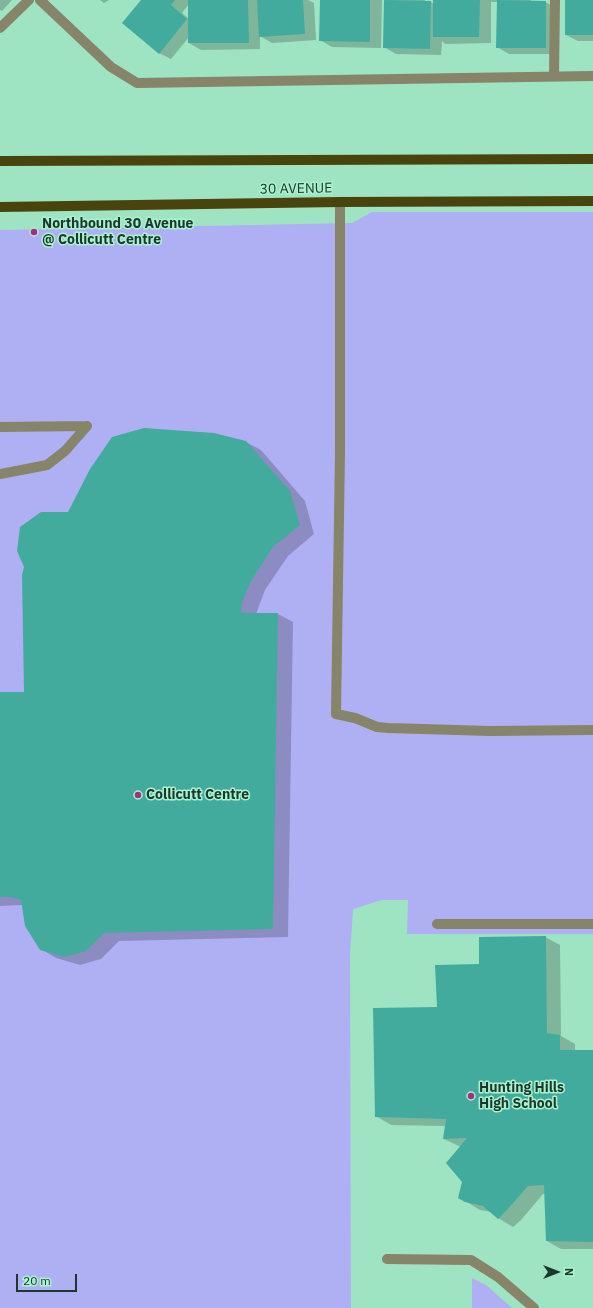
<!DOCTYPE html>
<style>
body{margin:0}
#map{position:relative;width:593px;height:1308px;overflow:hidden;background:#9ee3c2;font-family:"IBM Plex Sans",sans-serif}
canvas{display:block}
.north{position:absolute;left:537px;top:1252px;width:40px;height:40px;-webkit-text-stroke:3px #aaf1cf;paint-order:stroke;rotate:90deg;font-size:11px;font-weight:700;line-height:16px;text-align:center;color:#1b382b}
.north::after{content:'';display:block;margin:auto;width:14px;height:18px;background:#1b382b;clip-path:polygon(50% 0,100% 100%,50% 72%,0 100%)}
.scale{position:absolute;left:16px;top:1274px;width:61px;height:18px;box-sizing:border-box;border:2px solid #1b382b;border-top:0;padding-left:5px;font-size:12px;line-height:14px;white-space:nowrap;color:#1b382b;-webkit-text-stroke:3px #aaf1cf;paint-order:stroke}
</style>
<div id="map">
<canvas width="593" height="1308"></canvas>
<div class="north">N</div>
<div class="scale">20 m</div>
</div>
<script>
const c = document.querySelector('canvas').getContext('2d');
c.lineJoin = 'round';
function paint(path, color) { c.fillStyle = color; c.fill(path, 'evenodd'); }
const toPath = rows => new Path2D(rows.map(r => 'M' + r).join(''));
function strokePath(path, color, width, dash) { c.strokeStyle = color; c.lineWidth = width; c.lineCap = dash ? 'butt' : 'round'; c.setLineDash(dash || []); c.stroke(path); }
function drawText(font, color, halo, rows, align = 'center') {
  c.font = font + ' "IBM Plex Sans",sans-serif'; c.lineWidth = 3; c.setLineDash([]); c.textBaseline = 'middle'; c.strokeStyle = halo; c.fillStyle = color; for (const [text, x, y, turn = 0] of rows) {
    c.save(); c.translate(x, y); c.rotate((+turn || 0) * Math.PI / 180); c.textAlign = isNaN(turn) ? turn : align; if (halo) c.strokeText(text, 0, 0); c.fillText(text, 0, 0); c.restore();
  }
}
paint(toPath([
 [372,212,593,212,593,934,407,934,408,900,382,900,353,909,350,955,351,1308,0,1308,0,230,352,223],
 [472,1278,486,1285,512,1308,472,1308]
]), '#afb0f4');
paint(toPath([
 [0,0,12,0,2,11,0,10],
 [100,0,109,0,104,3],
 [142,0,308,0,314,3,316,40,272,43,260,36,260,49,201,50,189,43,189,37,171,59,159,53],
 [189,4,189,19,182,13],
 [321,0,382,0,381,48,332,47,320,40],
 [385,0,425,0,425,2,431,2,434,4,434,0,531,0,531,2,545,2,557,8,557,54,509,54,497,47,498,2,491,2,491,43,445,44,442,41,441,55,396,54,384,47],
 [566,0,593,0,593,41,578,41,566,35],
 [246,442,261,450,305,501,314,534,288,556,265,590,256,614,278,614,293,622,288,937,119,941,101,959,80,965,56,958,41,949,23,905,0,906,0,693,25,693,69,513],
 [545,937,560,945,561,1036,575,1044,575,1051,593,1051,593,1249,561,1249,547,1241,545,1194,543,1194,521,1220,513,1227,498,1218,492,1212,480,1210,465,1201,463,1182,461,1147,444,1139,446,1126,391,1125,376,1116,438,1008,480,965]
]), '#0003');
paint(toPath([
 [141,0,175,0,171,5,187,19,159,54,122,23],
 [188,0,248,0,249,43,188,43],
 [257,0,303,0,305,34,259,37],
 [320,0,370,0,370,42,319,41],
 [384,0,431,1,430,49,383,48],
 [433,0,480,0,479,37,433,37],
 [497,0,546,1,546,48,496,48],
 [565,0,593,0,593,35,565,35],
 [144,428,214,433,246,441,290,491,300,525,273,547,251,581,242,602,241,613,278,613,273,929,104,933,86,951,64,957,40,950,25,926,21,900,11,897,0,897,0,692,24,692,22,575,24,567,17,551,20,527,41,512,68,512,90,469,112,437],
 [546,936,547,1033,560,1035,560,1050,593,1050,593,1242,546,1241,544,1185,528,1186,506,1211,498,1219,483,1206,465,1202,458,1198,462,1182,446,1163,467,1138,443,1139,446,1119,375,1117,373,1008,437,1007,435,965,479,964,479,937]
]), '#43ab9d');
strokePath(toPath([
 [40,0,111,67,137,83,593,76],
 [0,28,29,0],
 [554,76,555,0],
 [340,202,340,452,336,714,355,718,377,727,388,728,490,731,593,730],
 [0,427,87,426],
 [0,474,47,465,65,451,87,426],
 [437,924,593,924],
 [387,1259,471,1260,498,1277,534,1308]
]), '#868469', 10);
strokePath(toPath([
 [0,161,593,159],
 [0,207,340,202,593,201]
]), '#49440e', 10);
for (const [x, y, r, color] of [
 [34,232,4,"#a82d81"],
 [138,795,4,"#a82d81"],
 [471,1096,4,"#a82d81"]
]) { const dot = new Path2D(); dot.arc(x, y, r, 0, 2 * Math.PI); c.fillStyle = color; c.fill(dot); strokePath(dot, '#aaf1cf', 1.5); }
drawText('14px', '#1b382b', '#aaf1cf', [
 ["30 AVENUE",296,189,-1]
]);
drawText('bold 14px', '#1b382b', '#aaf1cf', [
 ["Northbound 30 Avenue",42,224],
 ["@ Collicutt Centre",42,240],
 ["Collicutt Centre",146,795],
 ["Hunting Hills",479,1088],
 ["High School",479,1104]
], 'left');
</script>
